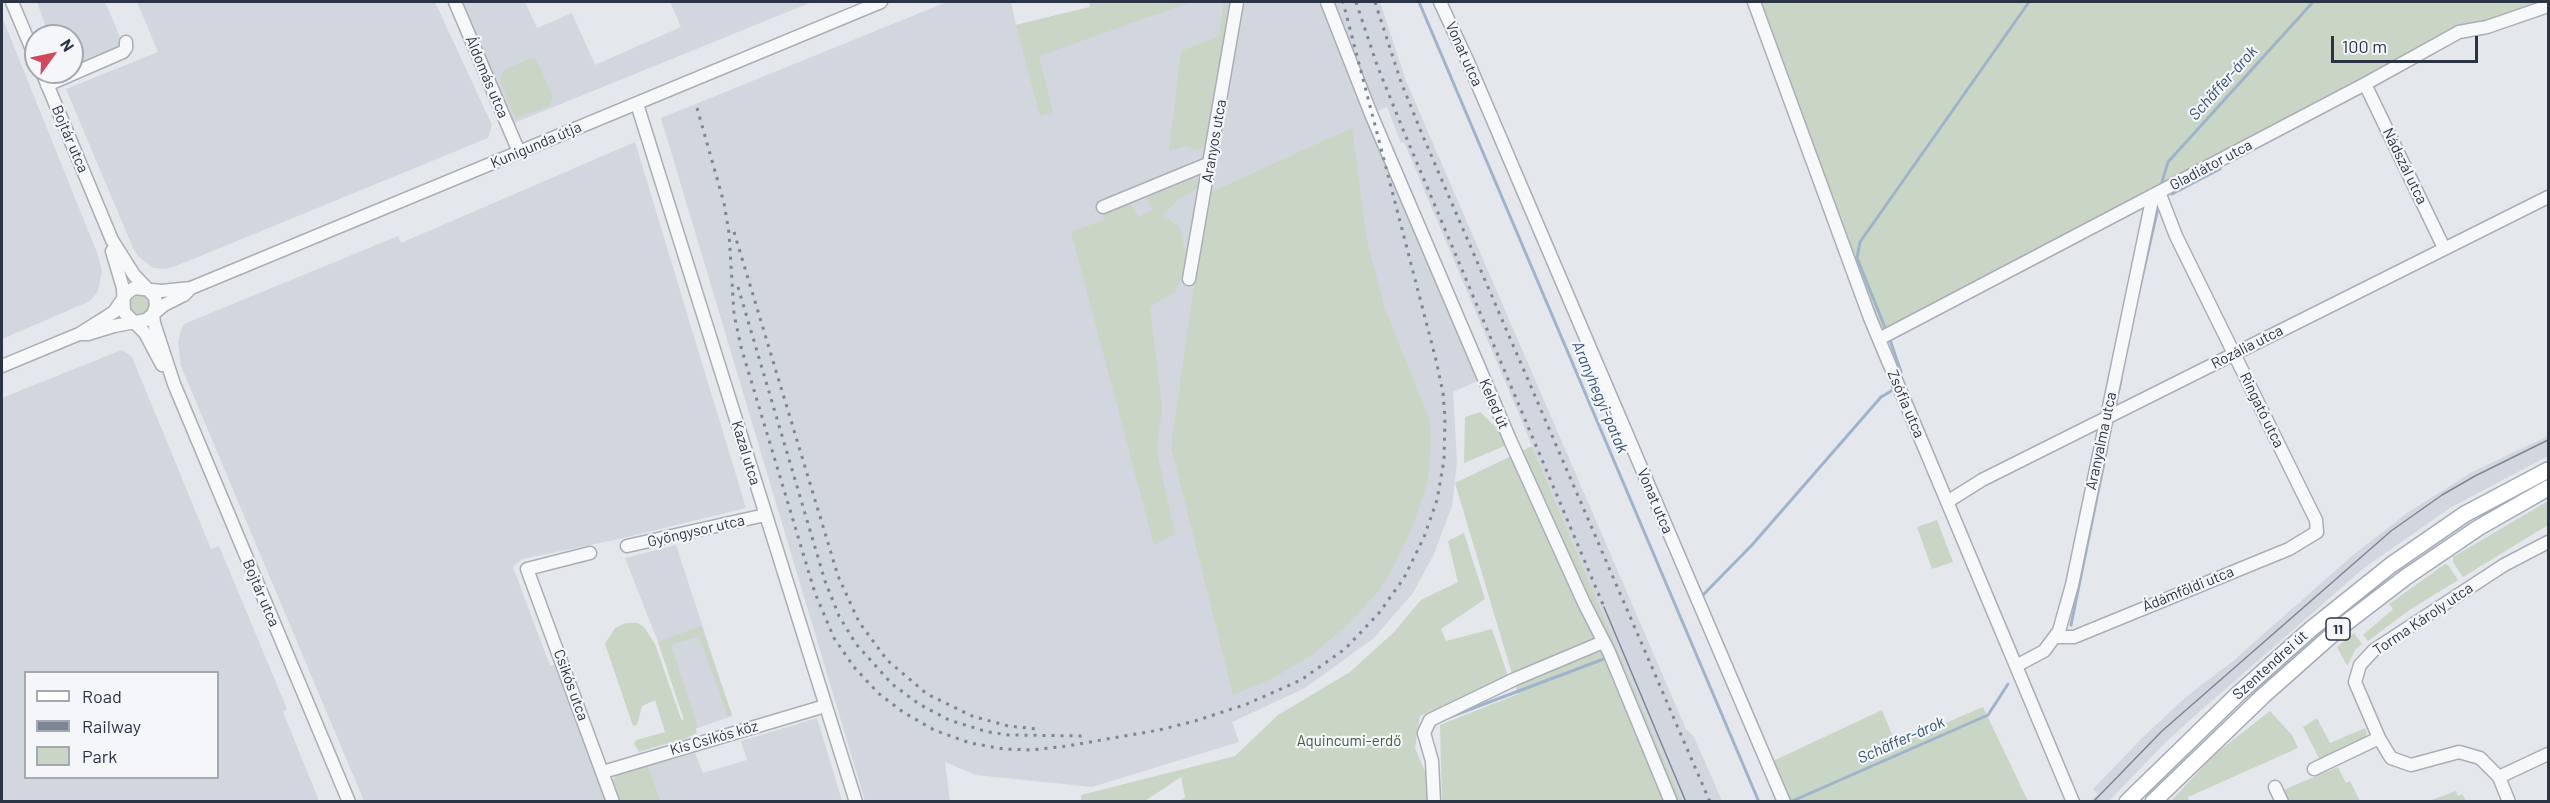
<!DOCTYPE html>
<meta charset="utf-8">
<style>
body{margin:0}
#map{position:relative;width:2550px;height:803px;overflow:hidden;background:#e4e7ec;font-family:Barlow,sans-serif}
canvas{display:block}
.frame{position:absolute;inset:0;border:3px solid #2b3445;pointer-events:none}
.legend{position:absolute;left:24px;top:671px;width:195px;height:108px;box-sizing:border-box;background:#f4f6f9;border:2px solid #a4a8b1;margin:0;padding:8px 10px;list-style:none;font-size:18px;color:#2b3445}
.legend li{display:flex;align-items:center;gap:12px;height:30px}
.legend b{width:30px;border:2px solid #a4a8b1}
.north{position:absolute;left:24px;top:24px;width:60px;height:60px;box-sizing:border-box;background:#f4f6f9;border:2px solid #a4a8b1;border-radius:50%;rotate:57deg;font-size:16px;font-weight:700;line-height:24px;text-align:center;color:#2b3445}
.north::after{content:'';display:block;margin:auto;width:21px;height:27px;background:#d1495b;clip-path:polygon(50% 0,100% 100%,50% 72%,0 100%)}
.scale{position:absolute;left:2331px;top:36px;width:147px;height:27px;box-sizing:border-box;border:3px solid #2b3445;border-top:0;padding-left:8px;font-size:18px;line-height:21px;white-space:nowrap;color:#2b3445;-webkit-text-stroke:4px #f4f6f9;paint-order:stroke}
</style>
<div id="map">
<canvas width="2550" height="803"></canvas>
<div class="frame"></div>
<ul class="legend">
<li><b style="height:8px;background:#fff"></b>Road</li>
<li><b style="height:8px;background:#7d8696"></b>Railway</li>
<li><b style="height:16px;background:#c9d6c5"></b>Park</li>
</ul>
<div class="north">N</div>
<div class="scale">100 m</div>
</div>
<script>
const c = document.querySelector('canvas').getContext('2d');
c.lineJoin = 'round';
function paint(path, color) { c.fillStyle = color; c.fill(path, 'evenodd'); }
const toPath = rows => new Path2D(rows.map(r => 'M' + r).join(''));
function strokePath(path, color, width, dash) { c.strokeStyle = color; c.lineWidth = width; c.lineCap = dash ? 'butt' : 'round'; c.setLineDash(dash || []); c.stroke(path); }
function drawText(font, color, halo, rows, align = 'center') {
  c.font = font + ' Barlow,sans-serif'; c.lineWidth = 4.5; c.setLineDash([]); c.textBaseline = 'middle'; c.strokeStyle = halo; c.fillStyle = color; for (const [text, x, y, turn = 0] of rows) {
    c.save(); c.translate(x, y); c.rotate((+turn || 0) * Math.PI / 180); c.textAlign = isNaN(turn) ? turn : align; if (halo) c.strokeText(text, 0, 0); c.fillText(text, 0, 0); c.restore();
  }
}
paint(toPath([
 [37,2,105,2,124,46,72,68,72,36,49,36],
 [137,2,435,2,492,125,488,138,176,266,166,269,153,268,139,257,133,248,66,89,158,52],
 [462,2,525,2,537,28,572,13,595,65,681,27,670,2,812,2,514,123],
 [947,2,1011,2,1016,25,1090,7,1089,2,1380,2,1406,81,1686,729,1694,737,1722,801,1682,801,1404,142,1401,143,1387,107,1372,113,1479,380,1453,392,1457,462,1452,506,1434,554,1413,593,1374,638,1305,688,1232,722,1239,742,1092,787,976,775,945,762,950,801,865,801,661,118],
 [2,17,98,255,102,271,98,291,90,301,2,339],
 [635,142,746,508,619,539,522,559,513,567,550,666,557,664,605,801,364,801,181,366,178,342,181,330,184,324,398,236,401,243],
 [122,350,132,357,211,549,219,546,287,709,283,712,319,801,2,801,2,398],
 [26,672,218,672,218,778,26,778],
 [2548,436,2548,456,2450,508,2364,568,2198,713,2165,743,2109,801,2090,801,2098,794,2093,789,2143,737,2186,697,2233,661,2353,555,2407,513,2472,472],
 [676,545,732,716,689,731,658,642,625,558],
 [817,718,842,801,661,801,648,766,695,753,703,773,747,760,741,741]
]), '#d2d6de');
paint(toPath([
 [1089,2,1191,2,1039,56,1053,112,1040,116,1016,25,1090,7],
 [1224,2,1231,2,1208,145,1198,150,1185,146,1169,151,1181,51,1218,37],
 [1748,2,2548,2,2459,32,1879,339],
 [531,58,537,60,553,97,549,106,518,118,513,113,500,82,503,71],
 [1352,128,1367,241,1385,309,1430,420,1431,442,1428,479,1417,516,1397,560,1379,591,1344,628,1313,654,1275,677,1233,695,1171,447,1207,194],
 [1192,179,1198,181,1198,188,1178,200,1163,215,1180,228,1186,254,1183,273,1176,291,1150,307,1162,407,1157,451,1175,534,1154,545,1071,232,1104,220,1103,214,1130,204,1138,217,1153,210,1146,198],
 '130 305a10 10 0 1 1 20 0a10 10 0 1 1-20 0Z',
 [1480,412,1502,433,1507,445,1464,463,1465,417],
 [1532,446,1657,742,1682,801,1442,801,1440,725,1518,694,1455,483],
 [2548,501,2548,525,2463,577,2453,562,2453,557],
 [1937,520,1953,562,1932,569,1917,527],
 [1464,533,1485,599,1441,629,1446,641,1492,629,1508,676,1420,716,1415,748,1427,776,1431,778,1431,801,1179,801,1185,797,1181,777,1145,801,1081,802,1081,795,1235,756,1278,715,1350,672,1394,632,1421,600,1458,582,1448,541],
 [2445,564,2448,565,2458,580,2408,611,2368,641,2363,635,2393,609,2389,604],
 [626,623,638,623,644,627,655,644,681,719,684,720,658,642,701,626,732,715,728,717,699,636,671,645,698,727,695,728,697,733,676,743,665,744,639,752,634,744,636,740,665,732,655,700,642,706,637,725,633,726,605,644,615,628],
 [2354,633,2362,644,2355,650,2348,665,2346,664,2337,647],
 [1983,707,2028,801,1791,801,1773,761,1882,710,1896,744],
 [2270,711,2292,735,2298,748,2188,797,2189,801,2171,801,2215,754],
 [2317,718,2330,743,2365,728,2367,733,2365,739,2320,760,2303,727],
 [648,766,661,801,620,801,613,780,615,776],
 [2338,767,2346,783,2350,781,2360,801,2284,801,2283,790],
 [2456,791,2458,796,2462,794,2466,801,2429,801]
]), '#c9d6c5');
strokePath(toPath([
 [1419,2,1759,802],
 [2161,185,2168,162,2313,2],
 [2172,194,2220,169],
 [2139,291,2158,208],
 [1886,330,1857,258,1860,242,2029,2],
 [1890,340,1901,372],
 [2116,403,2121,380],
 [1703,598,1703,595,1752,545,1881,397,1893,390],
 [2071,625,2107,448],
 [1447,718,1609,657],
 [1790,802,1988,715,2008,684]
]), '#9fb4cc', 3);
const minor = toPath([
 [12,2,36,59],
 [455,2,519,152],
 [1327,2,1371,114,1511,442,1584,603,1609,652,1671,802],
 [1440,2,1468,62,1784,802],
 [1754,2,1870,318,2073,802],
 [42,72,112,240,134,275,155,297,156,306,153,314,154,323,174,384,349,802],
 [2365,84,2444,248],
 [47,85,123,52,126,48,126,42],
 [637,104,856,802],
 [1103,207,1210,163],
 [112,251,123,288,124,312,145,333,162,365],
 [1189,279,1237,2],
 [79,334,88,334,114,326,146,320,164,305,184,295,191,288,881,2],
 [1879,339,2365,84,2459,32,2487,27,2548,6],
 [2,366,79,334,114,312,127,293,134,288,161,291,191,288],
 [1947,502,1982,480,2548,197],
 [627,546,765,515],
 [590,553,527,569,613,802],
 [2056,637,2074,637,2289,549,2317,532,2316,520,2309,506,2176,236,2159,192],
 [2016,666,2044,651,2059,631,2072,585,2153,195],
 [2314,769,2379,738],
 [603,772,825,706],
 [2499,777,2548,754],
 [2275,787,2282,802],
 [1434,802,1432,761,1424,733,1430,720,1515,679,1603,642],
 [2509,802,2499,777,2480,758,2459,752,2411,765,2391,758,2379,738,2355,682,2360,665,2374,650,2504,565,2548,542]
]);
const major = toPath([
 [2127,802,2238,694,2311,629,2391,565,2465,514,2548,470],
 [2153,802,2263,696,2342,626,2406,577,2478,528,2548,488]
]);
strokePath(minor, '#a9aeb7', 15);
strokePath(major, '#a3abb8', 18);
strokePath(minor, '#f7f8fa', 12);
strokePath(major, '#fff', 15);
strokePath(toPath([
 [1604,607,1686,802],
 [2093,802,2162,731,2391,531,2442,495,2475,476,2548,440]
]), '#7d8696', 1.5);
strokePath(toPath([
 [1356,2,1377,65,1404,132,1604,607],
 [1375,2,1401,82,1422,134,1710,802],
 [697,108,724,203,729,233,734,314,741,347,815,593,834,638,854,667,878,693,903,712,934,730,970,743,1004,749,1031,750,1067,746,1159,730,1195,721,1247,704,1301,680,1345,649,1379,613,1404,578,1424,537,1437,500,1444,460,1445,418,1443,393,1436,360,1343,2],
 [734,232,838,576,859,622,887,660,927,694,972,716,1008,726,1037,729],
 [738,287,825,581,839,616,856,644,892,684,919,704,949,720,988,732,1009,735,1087,736]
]), '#7d8696', 3, [3, 6]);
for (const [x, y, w] of [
 [2338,629,24]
]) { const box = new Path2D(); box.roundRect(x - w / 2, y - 11, w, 22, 4.5); c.fillStyle = '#f4f6f9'; c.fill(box); strokePath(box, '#2b3445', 1.5); }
drawText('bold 14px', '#2b3445', null, [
 ["11",2338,629]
]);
drawText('15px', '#2b3445', '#f4f6f9', [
 ["Vonat utca",1464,54,66],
 ["Áldomás utca",487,77,67],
 ["Bojtár utca",70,139,67],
 ["Aranyos utca",1214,141,-80],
 ["Kunigunda útja",536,145,-23],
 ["Gladiátor utca",2211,165,-28],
 ["Nádszál utca",2405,166,64],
 ["Rozália utca",2247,347,-27],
 ["Keled út",1494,404,67],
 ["Zsófia utca",1906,404,67],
 ["Ringató utca",2262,410,64],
 ["Aranyalma utca",2101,441,-78],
 ["Kazal utca",746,453,73],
 ["Vonat utca",1655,501,67],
 ["Gyöngysor utca",696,531,-13],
 ["Ádámföldi utca",2188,589,-22],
 ["Bojtár utca",261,593,67],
 ["Torma Károly utca",2423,619,-34],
 ["Szentendrei út",2270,665,-42],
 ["Csikós utca",571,685,70],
 ["Kis Csikós köz",714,738,-16]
]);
drawText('15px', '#3f6138', '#f4f6f9', [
 ["Aquincumi-erdő",1349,741]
]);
drawText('italic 16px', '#34527a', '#f4f6f9', [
 ["Schäffer-árok",2223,83,-48],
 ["Aranyhegyi-patak",1600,397,67],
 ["Schäffer-árok",1901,740,-24]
]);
</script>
